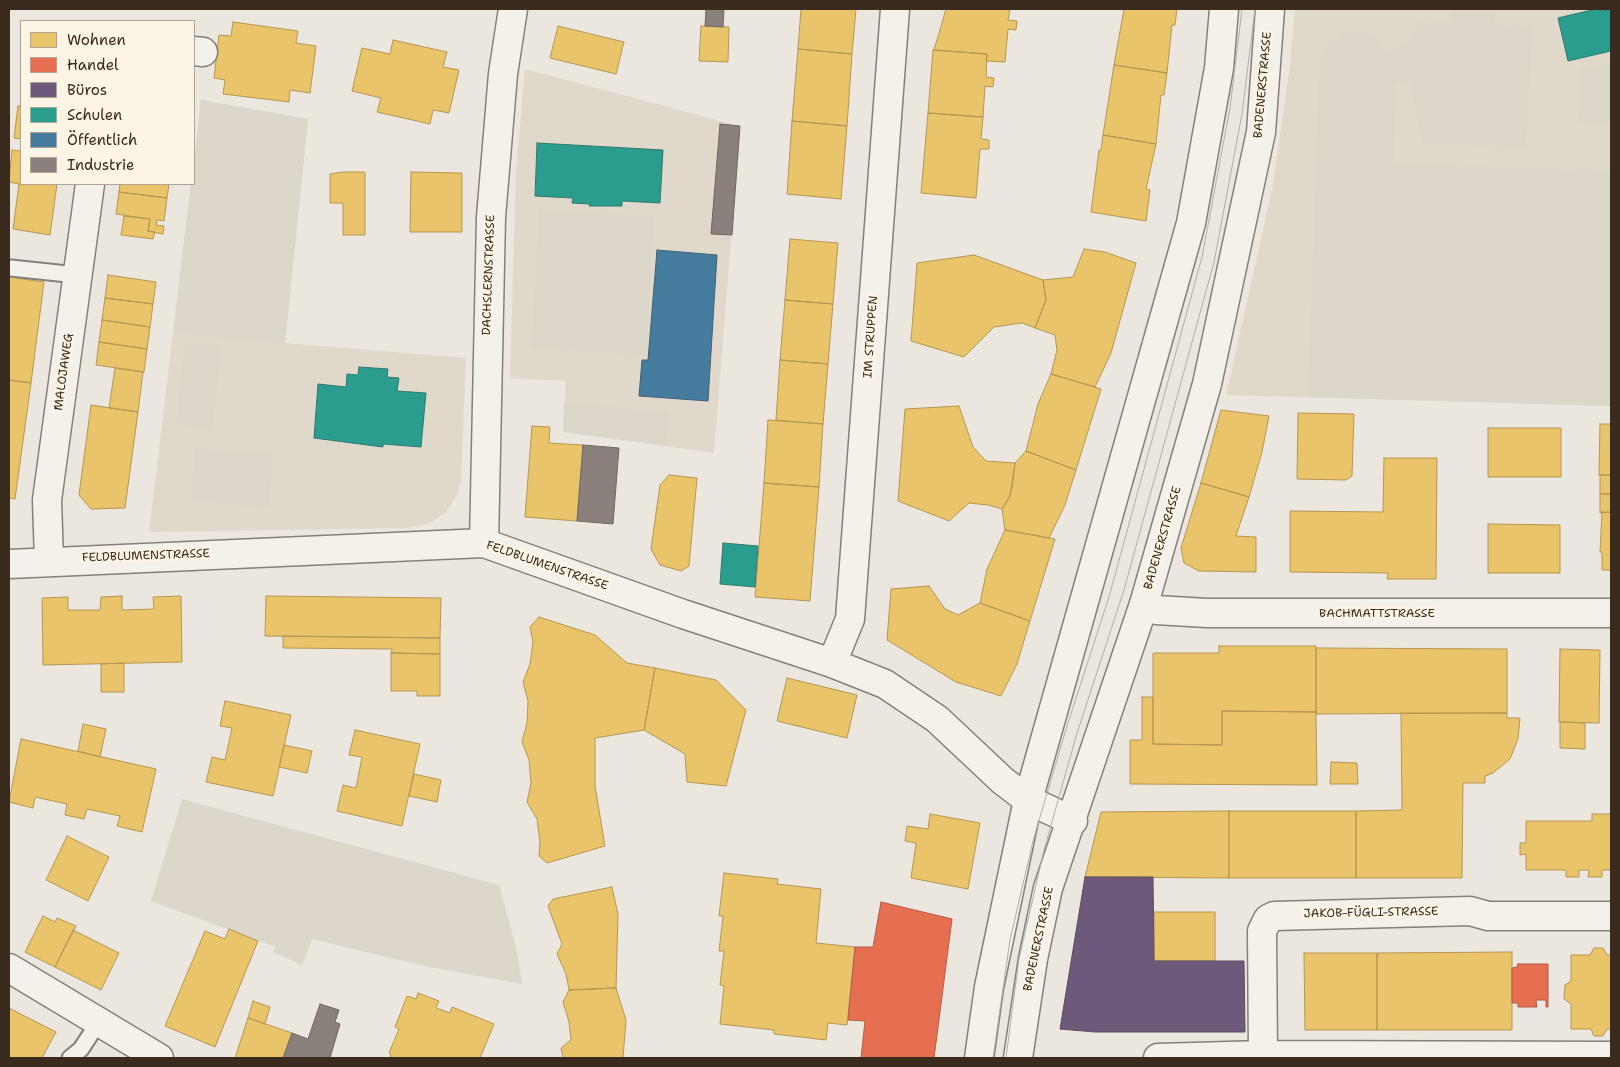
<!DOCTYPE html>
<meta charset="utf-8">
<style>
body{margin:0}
#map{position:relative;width:1620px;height:1067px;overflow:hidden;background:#ebe7de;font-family:"Shantell Sans",sans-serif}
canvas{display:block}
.frame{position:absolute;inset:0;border:10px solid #3b2a1e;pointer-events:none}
.legend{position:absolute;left:20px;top:20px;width:175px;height:165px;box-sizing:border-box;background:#fcf5e5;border:1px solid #afa495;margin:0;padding:6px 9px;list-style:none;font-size:15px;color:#3b2a1e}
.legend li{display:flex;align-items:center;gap:10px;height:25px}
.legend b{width:25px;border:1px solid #afa495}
</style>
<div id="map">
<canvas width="1620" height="1067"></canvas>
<div class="frame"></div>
<ul class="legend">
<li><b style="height:14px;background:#e9c46a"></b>Wohnen</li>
<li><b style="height:14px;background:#e76f51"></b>Handel</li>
<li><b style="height:14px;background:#6d597a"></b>Büros</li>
<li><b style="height:14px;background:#2a9d8f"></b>Schulen</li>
<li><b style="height:14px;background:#457b9d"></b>Öffentlich</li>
<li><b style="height:14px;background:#8a817c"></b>Industrie</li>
</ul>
</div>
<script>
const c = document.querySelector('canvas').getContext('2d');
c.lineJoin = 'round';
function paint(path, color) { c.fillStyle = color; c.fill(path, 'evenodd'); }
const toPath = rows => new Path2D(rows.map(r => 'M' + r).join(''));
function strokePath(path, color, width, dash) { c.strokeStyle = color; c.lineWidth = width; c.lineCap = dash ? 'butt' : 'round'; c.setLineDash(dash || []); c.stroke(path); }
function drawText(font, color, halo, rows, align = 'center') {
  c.font = font + ' "Shantell Sans",sans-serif'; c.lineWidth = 5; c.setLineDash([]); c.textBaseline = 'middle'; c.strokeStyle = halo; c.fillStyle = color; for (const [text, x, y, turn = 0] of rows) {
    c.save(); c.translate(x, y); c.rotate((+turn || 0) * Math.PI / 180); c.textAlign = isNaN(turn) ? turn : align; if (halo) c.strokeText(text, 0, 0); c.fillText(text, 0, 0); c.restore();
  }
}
paint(toPath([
 [1295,9,1611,9,1611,406,1226,395,1273,185,1290,65],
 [525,69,740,126,714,453,563,432,566,381,510,378,516,171],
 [201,100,308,119,285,343,466,358,461,481,456,497,445,513,428,524,405,528,149,532,191,184,194,184,194,163]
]), '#dfd8cb');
paint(toPath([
 [1452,9,1495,9,1495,25,1532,27,1526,147,1423,143,1410,83,1396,84,1393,164,1611,171,1611,406,1308,397,1320,58,1329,42,1344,33,1361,32,1372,34,1390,51,1409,44,1418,22,1451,23],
 [1611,63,1611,123,1579,123,1580,69],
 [201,100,308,119,285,344,173,333,191,184,194,184,194,163],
 [539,210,654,217,647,355,532,348],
 [185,343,221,346,213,428,176,424],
 [564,403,668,412,666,445,563,432],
 [195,448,273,454,269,507,191,501],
 [182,799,499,885,516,947,522,984,424,966,312,939,302,965,273,952,276,947,151,901]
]), '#ddd6ca');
const homes = toPath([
 [801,9,856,9,852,54,798,49,801,9],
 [946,9,1010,9,1008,20,1017,21,1016,30,1008,29,1005,62,986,61,987,54,934,50,946,9],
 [1124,9,1177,9,1175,25,1172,25,1167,73,1114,65,1124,9],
 [233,22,298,31,296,43,316,46,310,93,290,90,289,102,223,94,225,80,214,78,219,35,231,36,233,22],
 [558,26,624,42,616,74,550,58,558,26],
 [701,26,729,27,728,62,699,61,701,26],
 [393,40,447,52,443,67,459,70,449,113,433,110,430,124,377,112,381,98,352,91,362,48,390,54,393,40],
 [798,49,852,54,847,126,792,121,798,49],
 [933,50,987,54,986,77,994,78,993,87,985,86,983,117,928,113,933,50],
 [1114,65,1167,73,1164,95,1161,95,1156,144,1103,135,1114,65],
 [18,106,21,106,21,139,14,138,18,106],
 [928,113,983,117,981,139,989,140,989,149,980,149,976,198,921,193,928,113],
 [792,121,847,126,841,199,787,194,792,121],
 [1103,135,1156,144,1146,189,1150,190,1146,221,1091,212,1099,150,1101,150,1103,135],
 [12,150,21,151,21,184,57,184,50,235,13,229,19,184,9,182,12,150],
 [343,172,365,172,365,235,343,235,343,203,330,203,330,174,343,172],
 [411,172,462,173,462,232,410,232,411,172],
 [120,184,169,184,167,198,119,192,120,184],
 [119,192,167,198,164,221,157,220,156,225,164,226,163,234,148,231,150,219,116,214,119,192],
 [124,216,150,219,148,231,155,232,153,239,121,235,124,216],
 [790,239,838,243,833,304,785,300,790,239],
 [1084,249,1105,252,1136,263,1111,353,1095,387,1051,374,1057,350,1055,335,1035,328,1046,300,1043,280,1073,277,1084,249],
 [974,255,1043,280,1046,300,1035,328,1022,323,994,327,964,357,911,341,917,263,974,255],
 [108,275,156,282,153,304,105,298,108,275],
 [9,277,44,282,31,383,9,380,9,277],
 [105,298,153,304,150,327,102,320,105,298],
 [785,300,833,304,828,364,780,360,785,300],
 [102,320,150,327,147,349,99,342,102,320],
 [99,342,147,349,144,372,96,365,99,342],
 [780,360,828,364,823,424,776,420,780,360],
 [115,368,143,372,138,412,109,408,115,368],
 [1051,374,1101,389,1076,470,1026,451,1038,404,1051,374],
 [9,380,31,383,15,499,9,498,9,380],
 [91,405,138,412,125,508,91,509,79,495,91,405],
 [959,406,973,447,986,461,1015,463,1013,482,1010,496,1002,509,988,505,969,503,949,521,898,501,905,409,959,406],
 [1221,410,1269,416,1262,452,1249,497,1201,483,1221,410],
 [1298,413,1354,414,1352,476,1346,480,1297,479,1298,413],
 [768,420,823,424,819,487,764,483,768,420],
 [1600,424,1611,424,1611,475,1599,475,1600,424],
 [532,426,550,427,549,443,583,445,577,521,525,517,532,426],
 [1488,428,1561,428,1561,477,1488,477,1488,428],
 [1026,451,1076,470,1065,505,1049,538,1005,530,1002,509,1010,496,1015,463,1026,451],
 [1384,458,1437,458,1436,579,1387,579,1388,573,1290,572,1290,511,1383,512,1384,458],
 [669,475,697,478,689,566,681,571,660,565,651,549,660,485,669,475],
 [1600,475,1611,475,1611,494,1600,494,1600,475],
 [764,483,819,487,810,601,755,597,764,483],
 [1201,483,1249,497,1236,536,1256,537,1256,572,1199,571,1184,563,1181,548,1201,483],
 [1600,494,1611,494,1611,512,1600,513,1600,494],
 [1602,512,1611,512,1611,570,1602,570,1602,552,1600,552,1602,512],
 [1488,524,1560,525,1560,573,1488,573,1488,524],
 [1005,530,1055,539,1030,621,980,603,987,569,1005,530],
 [929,586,945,609,958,615,980,603,1030,621,1017,664,1001,696,956,682,887,640,891,589,929,586],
 [122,596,122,610,154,609,153,597,181,596,182,662,43,665,42,598,68,597,68,610,100,610,101,597,122,596],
 [266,596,441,598,440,638,265,636,266,596],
 [539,617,595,635,627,663,655,668,644,730,595,738,595,786,605,846,547,863,539,856,540,842,537,819,527,802,531,783,529,760,522,742,527,723,528,701,523,682,530,664,533,642,530,627,539,617],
 [283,636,440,638,440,654,391,653,392,649,283,648,283,636],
 [1219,646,1316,646,1316,712,1222,711,1222,745,1153,744,1153,653,1219,653,1219,646],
 [1316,648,1507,649,1507,713,1316,714,1316,648],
 [1560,649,1600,650,1599,723,1559,722,1560,649],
 [391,653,440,654,440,696,417,696,417,691,391,691,391,653],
 [124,663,124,692,101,692,101,664,124,663],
 [655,668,716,680,746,710,726,786,687,782,685,754,644,730,655,668],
 [787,678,857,695,847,738,777,721,787,678],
 [1142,697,1153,697,1153,744,1222,745,1222,711,1316,712,1317,785,1130,784,1130,740,1142,740,1142,697],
 [225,701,291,715,273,796,206,782,212,757,225,760,232,728,220,726,225,701],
 [1401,713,1507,713,1507,718,1520,718,1518,739,1510,759,1493,773,1485,776,1485,783,1463,783,1462,878,1356,878,1356,811,1402,810,1401,713],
 [1560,722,1585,723,1585,749,1560,748,1560,722],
 [83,724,106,729,100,757,78,751,83,724],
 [355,730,420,744,402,826,337,811,343,785,356,788,362,757,349,755,355,730],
 [21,739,156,769,142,832,117,826,120,816,87,809,84,819,65,815,67,804,35,797,33,808,9,802,21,739],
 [284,745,312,751,307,773,279,767,284,745],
 [1331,762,1357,763,1358,784,1330,784,1331,762],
 [414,774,441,780,437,802,409,796,414,774],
 [1229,811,1356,811,1356,878,1229,878,1229,811],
 [1229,811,1229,878,1085,877,1101,812,1229,811],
 [930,814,980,823,968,889,911,878,916,843,905,841,907,826,928,829,930,814],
 [1592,814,1611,814,1611,870,1602,870,1602,877,1588,877,1589,870,1579,870,1579,877,1566,877,1566,870,1526,870,1526,854,1520,855,1520,843,1526,843,1526,821,1592,821,1592,814],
 [67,836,109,857,88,901,46,880,67,836],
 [724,873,778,879,777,884,821,889,816,943,855,947,847,1025,828,1023,826,1040,774,1034,774,1030,720,1024,724,986,720,985,724,951,719,951,723,916,719,916,724,873],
 [612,887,618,914,616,988,569,990,566,974,557,954,562,944,548,906,553,899,612,887],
 [1154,912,1215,912,1215,961,1154,961,1154,912],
 [43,916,55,922,57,918,76,926,55,967,25,952,43,916],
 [229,929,258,941,215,1047,165,1026,205,931,225,939,229,929],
 [73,930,119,953,101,990,55,967,73,930],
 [1594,948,1603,948,1607,955,1611,955,1611,1029,1607,1029,1603,1036,1594,1036,1591,1029,1571,1029,1571,1004,1564,999,1565,985,1571,981,1571,955,1590,955,1594,948],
 [1512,952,1512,1030,1377,1030,1377,953,1512,952],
 [1304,953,1377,953,1377,1030,1305,1030,1304,953],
 [616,988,626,1020,623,1058,563,1058,561,1048,571,1040,569,1022,563,1002,569,990,616,988],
 [418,993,439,1001,436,1008,450,1013,452,1007,494,1024,480,1058,390,1058,391,1055,389,1053,399,1029,395,1027,407,996,416,999,418,993],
 [253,1001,270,1007,265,1024,248,1018,253,1001],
 [9,1008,56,1032,42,1058,9,1058,9,1008],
 [248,1018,292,1033,283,1058,235,1058,248,1018]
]);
paint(homes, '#e9c46a');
strokePath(homes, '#b59653', 1);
const shops = toPath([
 [881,902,952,919,934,1058,861,1058,865,1021,848,1020,855,947,873,947,881,902],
 [1518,964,1548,964,1548,1007,1546,1007,1546,1000,1536,1000,1537,1007,1518,1007,1518,1003,1512,1003,1512,968,1517,967,1518,964]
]);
paint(shops, '#e76f51');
strokePath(shops, '#b35a42', 1);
const offices = toPath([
 [1085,877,1153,877,1154,961,1244,961,1245,1032,1095,1032,1060,1029,1085,877]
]);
paint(offices, '#6d597a');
strokePath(offices, '#5e4b5e', 1);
const schools = toPath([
 [1596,9,1602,11,1611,9,1611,51,1568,61,1558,18,1596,9],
 [537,143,663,150,660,203,622,201,622,206,589,206,590,204,572,203,573,198,535,196,537,143],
 [359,367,388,369,387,377,399,378,397,391,426,393,421,447,383,444,383,447,314,438,318,384,346,387,347,374,358,375,359,367],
 [723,543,758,546,755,587,720,584,723,543]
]);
paint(schools, '#2a9d8f');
strokePath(schools, '#2f7a6d', 1);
const public = toPath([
 [657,250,717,255,708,401,639,396,642,360,648,360,657,250]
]);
paint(public, '#457b9d');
strokePath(public, '#426377', 1);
const industry = toPath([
 [706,9,724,9,723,27,705,26,706,9],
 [720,124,740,126,732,235,711,234,720,124],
 [583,445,619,448,613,524,577,521,583,445],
 [320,1004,339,1010,335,1022,340,1024,330,1058,283,1058,292,1033,308,1039,320,1004]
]);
paint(industry, '#8a817c');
strokePath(industry, '#726760', 1);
const lane = toPath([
 [11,268,77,275],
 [70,1058,81,1049,98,1023]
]);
const street = toPath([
 [194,51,203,52],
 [484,543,491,217,503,74,513,9],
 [49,561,47,500,90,184],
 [9,564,484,543,683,614,832,663,885,684,937,719,1003,781,1028,800],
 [1144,604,1156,610,1207,613,1611,613],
 [832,663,850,619,895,9],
 [9,968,159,1058],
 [1263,1055,1262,931,1268,919,1274,916,1470,911,1488,916,1611,916],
 [1158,1058,1263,1055,1611,1056]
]);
const secondary = toPath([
 [1028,800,1073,821],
 [979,1058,989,987,1028,800,1191,223,1219,68,1224,9],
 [1018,1058,1033,959,1048,888,1144,604,1207,384,1261,132,1270,9]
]);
strokePath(lane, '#858079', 19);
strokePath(street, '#858079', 31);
strokePath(secondary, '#858079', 31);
strokePath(lane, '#f4f0ea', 15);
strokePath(street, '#f4f0ea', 28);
strokePath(secondary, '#f4f0ea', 28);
strokePath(toPath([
 [993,1058,1010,940,1033,841,1066,729,1109,597,1202,257,1230,108,1242,9],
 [1006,1058,1019,959,1044,850,1077,733,1124,590,1214,262,1242,114,1255,9]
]), '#b1ada7', 1);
drawText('12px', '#3b2a1e', '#fcf5e5', [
 ["BADENERSTRASSE",1263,85,-85],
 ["DACHSLERNSTRASSE",489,275,-88],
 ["IM STRUPPEN",871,337,-86],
 ["MALOJAWEG",64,372,-82],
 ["BADENERSTRASSE",1163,538,-74],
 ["FELDBLUMENSTRASSE",146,556,-2],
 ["FELDBLUMENSTRASSE",547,566,19],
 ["BACHMATTSTRASSE",1377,614],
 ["JAKOB-FÜGLI-STRASSE",1371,913,-1],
 ["BADENERSTRASSE",1039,939,-78]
]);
</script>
